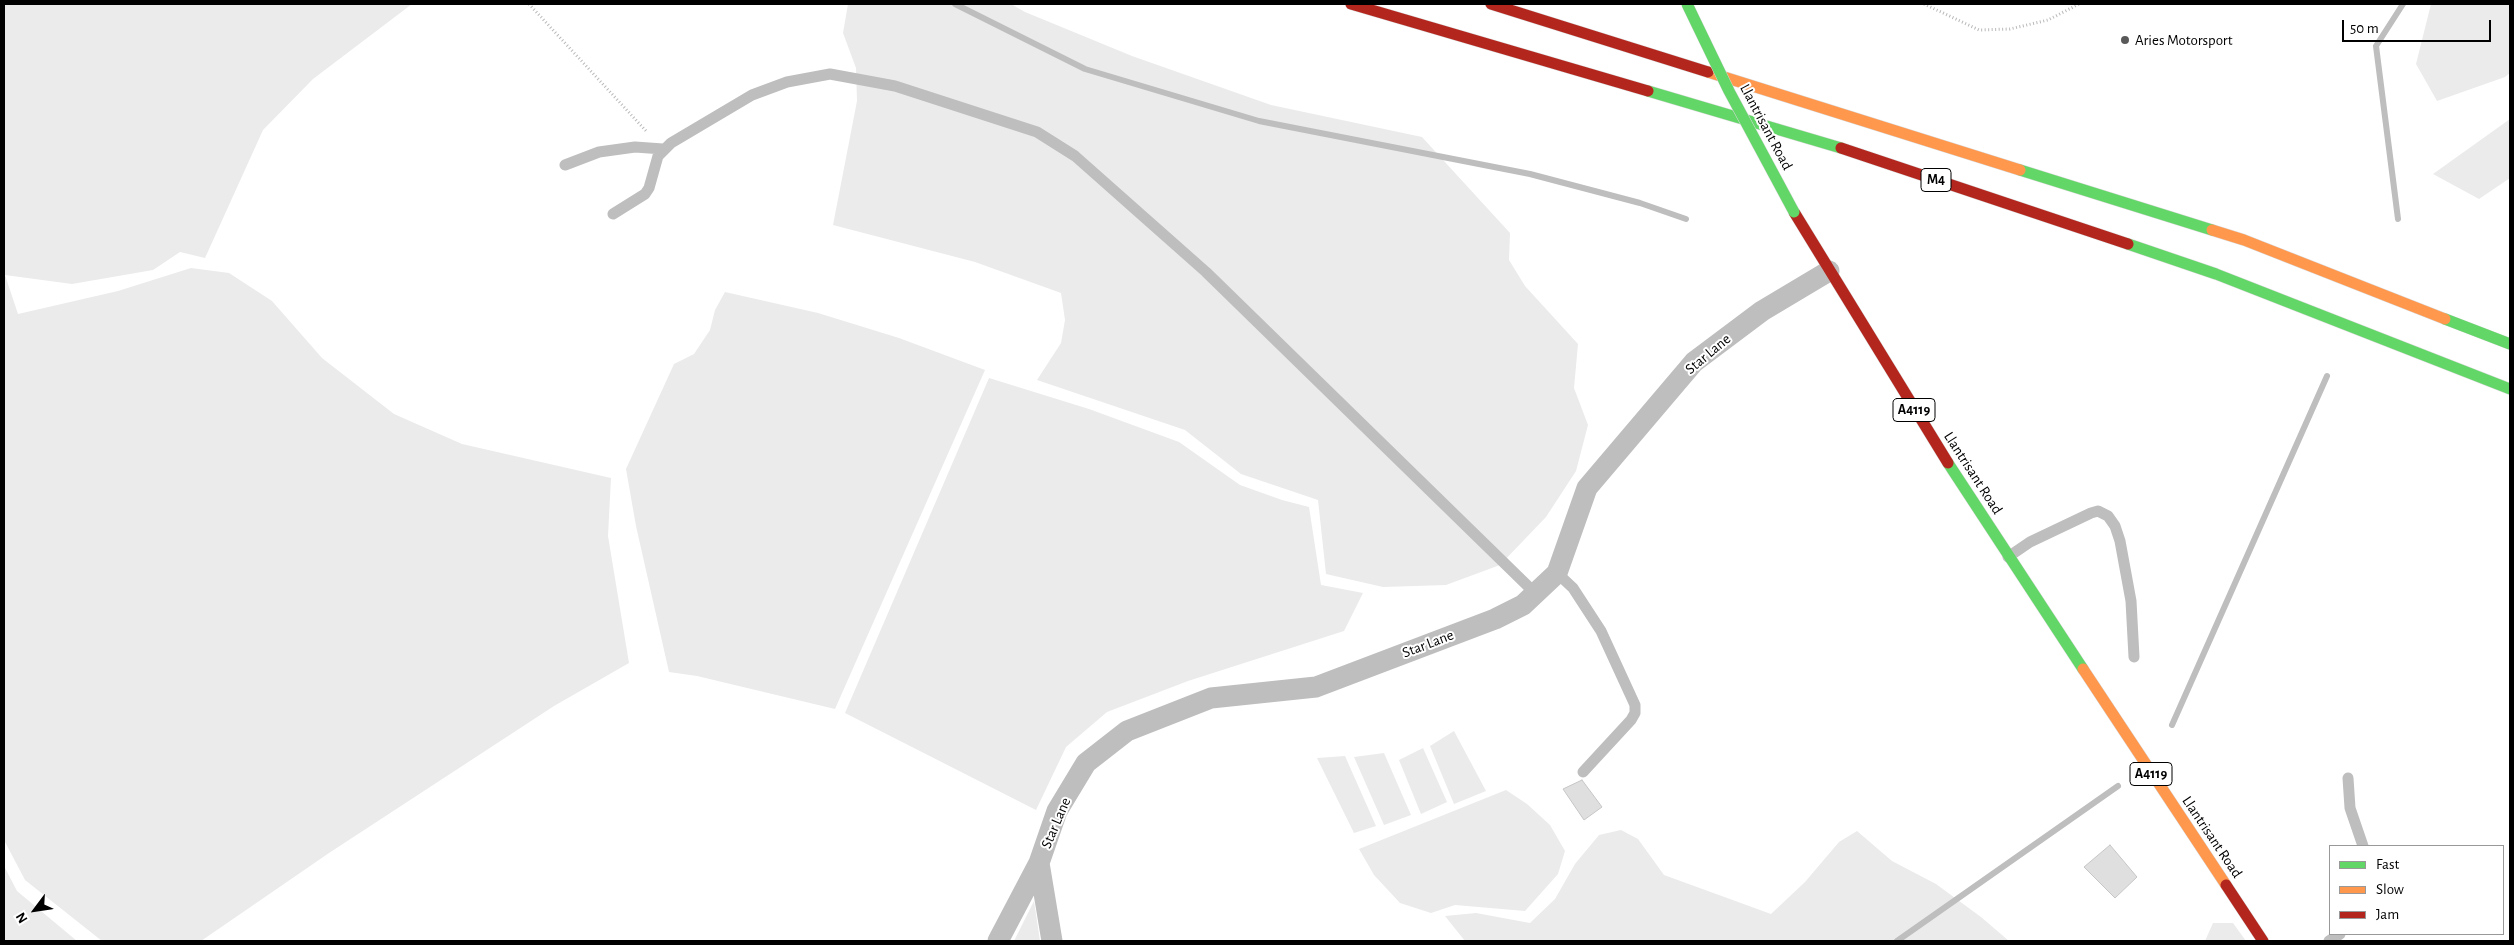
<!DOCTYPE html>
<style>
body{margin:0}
#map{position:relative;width:2514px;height:945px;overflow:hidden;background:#fff;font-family:"Alegreya Sans",sans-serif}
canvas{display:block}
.frame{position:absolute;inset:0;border:5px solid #000;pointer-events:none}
.legend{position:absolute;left:2329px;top:845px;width:175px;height:90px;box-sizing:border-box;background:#fff;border:1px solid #999;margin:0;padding:6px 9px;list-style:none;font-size:15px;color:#000}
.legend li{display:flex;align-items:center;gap:10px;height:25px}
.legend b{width:25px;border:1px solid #999}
.north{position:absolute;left:10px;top:885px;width:50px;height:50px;-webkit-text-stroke:4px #fff;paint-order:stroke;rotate:239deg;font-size:14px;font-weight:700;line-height:20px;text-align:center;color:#000}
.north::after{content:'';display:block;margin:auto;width:18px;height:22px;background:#000;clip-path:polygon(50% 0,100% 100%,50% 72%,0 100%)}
.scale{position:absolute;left:2342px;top:20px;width:149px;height:22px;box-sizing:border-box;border:2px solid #000;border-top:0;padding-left:6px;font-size:15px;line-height:18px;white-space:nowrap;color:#000;-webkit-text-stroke:4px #fff;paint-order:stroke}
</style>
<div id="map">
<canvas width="2514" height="945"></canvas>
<div class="frame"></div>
<ul class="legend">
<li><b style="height:6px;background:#63d668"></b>Fast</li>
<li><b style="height:6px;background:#ff974d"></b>Slow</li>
<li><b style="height:6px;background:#b3261e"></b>Jam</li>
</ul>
<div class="north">N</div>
<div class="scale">50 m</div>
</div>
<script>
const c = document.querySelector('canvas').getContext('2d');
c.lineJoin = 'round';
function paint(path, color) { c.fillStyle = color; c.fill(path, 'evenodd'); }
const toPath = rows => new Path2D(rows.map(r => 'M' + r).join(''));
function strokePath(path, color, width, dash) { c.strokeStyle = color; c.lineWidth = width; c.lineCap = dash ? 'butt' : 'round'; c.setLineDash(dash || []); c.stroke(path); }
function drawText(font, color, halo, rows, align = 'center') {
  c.font = font + ' "Alegreya Sans",sans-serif'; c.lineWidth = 4; c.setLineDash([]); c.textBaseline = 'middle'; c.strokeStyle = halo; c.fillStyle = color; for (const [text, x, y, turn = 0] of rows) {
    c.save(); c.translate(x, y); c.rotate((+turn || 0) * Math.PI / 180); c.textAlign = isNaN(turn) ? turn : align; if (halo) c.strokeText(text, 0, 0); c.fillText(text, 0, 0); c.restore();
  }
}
paint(toPath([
 [4,4,412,4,313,79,263,130,205,258,180,252,153,270,72,284,5,275,18,314,118,291,191,268,229,273,272,301,322,358,394,414,462,444,611,478,608,536,629,663,554,706,329,853,201,941,102,941,25,880,4,840],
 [848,4,1011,4,1025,12,1132,56,1271,105,1422,137,1510,233,1509,260,1525,286,1578,344,1574,388,1588,425,1576,471,1546,517,1500,565,1446,585,1383,587,1326,574,1318,500,1241,474,1185,430,1037,380,1061,343,1065,320,1061,293,975,262,833,225,857,101,856,68,843,33],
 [2431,4,2510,4,2510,73,2505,77,2437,101,2416,64],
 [2510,119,2510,178,2479,199,2433,174],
 [725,292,818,313,899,338,985,370,835,709,697,676,669,672,636,526,626,469,674,364,694,354,710,330,715,310],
 [989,378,1089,409,1179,442,1240,485,1282,500,1309,507,1321,585,1363,593,1344,631,1188,681,1107,712,1066,747,1036,810,845,713],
 [1454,731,1486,791,1454,804,1430,746],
 [1423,748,1447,802,1421,814,1399,760],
 [1384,753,1411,815,1384,825,1354,757],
 [1345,756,1376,826,1354,833,1317,758],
 [1506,790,1527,804,1550,825,1565,851,1558,874,1525,911,1455,905,1431,913,1400,903,1374,875,1359,849],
 [1621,830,1638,839,1664,875,1771,914,1805,882,1839,842,1857,831,1892,861,1936,884,1981,917,2009,941,1465,941,1445,916,1476,913,1530,923,1555,899,1575,864,1599,835],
 [4,866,17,891,77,941,4,941],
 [1034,901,1040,941,1014,941],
 [2213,923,2233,923,2246,941,2205,941]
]), '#ebebeb');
strokePath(toPath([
 [955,4,1085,69,1259,121,1530,174,1640,203,1686,219],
 [2398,219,2376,46,2403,4],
 [2172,725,2327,376],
 [1897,941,2118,786]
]), '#bebebe', 6);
const building = toPath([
 [1582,780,1602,807,1584,820,1563,789,1582,780],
 [2110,845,2137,877,2115,898,2084,867,2110,845]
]);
paint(building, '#dfdfdf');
strokePath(building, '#c6c6c6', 1);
const fast = toPath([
 [1648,91,1841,148],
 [2020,170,2212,230],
 [2128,244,2216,274,2510,389],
 [2445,319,2510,344],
 [1948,463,2083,669]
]);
const slow = toPath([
 [1708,72,2020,170],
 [2212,230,2244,240,2445,319],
 [2083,669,2226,885]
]);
const jam = toPath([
 [1351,4,1648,91],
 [1491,4,1708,72],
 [1841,148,2128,244],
 [1794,212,1948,463],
 [2226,885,2263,941]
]);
strokePath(fast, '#dbdbdb', 12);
strokePath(slow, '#dbdbdb', 12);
strokePath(jam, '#dbdbdb', 12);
strokePath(toPath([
 [529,4,647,132],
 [1924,4,1979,30,2010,29,2048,20,2079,4]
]), '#b9b9b9', 3, [1, 2.5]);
strokePath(toPath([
 [565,165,599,152,635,147,663,149],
 [613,214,645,194,649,188,658,156,671,143,752,95,787,82,830,74,895,86,1037,132,1075,156,1206,272,1536,594],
 [2008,557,2030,542,2091,513,2098,511,2108,516,2115,526,2120,541,2131,601,2134,657],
 [1557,573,1573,588,1601,631,1635,705,1635,713,1631,720,1583,772],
 [2348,778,2350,808,2363,846],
 [2329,941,2340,934]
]), '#bebebe', 11);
strokePath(toPath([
 [1039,863,1052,941],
 [998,941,1039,863,1057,811,1086,763,1127,731,1211,698,1316,687,1495,619,1523,605,1557,573,1587,488,1694,362,1762,311,1829,271]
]), '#bebebe', 21);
strokePath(fast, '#63d668', 11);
strokePath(slow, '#ff974d', 11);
strokePath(jam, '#b3261e', 11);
const fastBridge = toPath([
 [1687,4,1729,91,1794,212]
]);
strokePath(fastBridge, '#dbdbdb', 12, []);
strokePath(fastBridge, '#63d668', 11);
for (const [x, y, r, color] of [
 [2125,40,5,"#595959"]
]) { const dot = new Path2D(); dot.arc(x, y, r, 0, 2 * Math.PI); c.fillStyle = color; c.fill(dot); strokePath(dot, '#fff', 2); }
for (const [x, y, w] of [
 [1936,180,30],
 [1914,410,42],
 [2151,774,42]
]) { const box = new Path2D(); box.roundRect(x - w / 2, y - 11.5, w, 23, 4); c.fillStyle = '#fff'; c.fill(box); strokePath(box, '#000', 1); }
drawText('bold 14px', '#000', null, [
 ["M4",1936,180],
 ["A4119",1914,410],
 ["A4119",2151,774]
]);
drawText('15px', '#000', '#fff', [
 ["Aries Motorsport",2135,40]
], 'left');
drawText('15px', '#000', '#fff', [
 ["Llantrisant Road",1766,127,62],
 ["Star Lane",1708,354,-40],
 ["Llantrisant Road",1973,473,57],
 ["Star Lane",1428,644,-21],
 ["Star Lane",1056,823,-67],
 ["Llantrisant Road",2212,837,56]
]);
</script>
